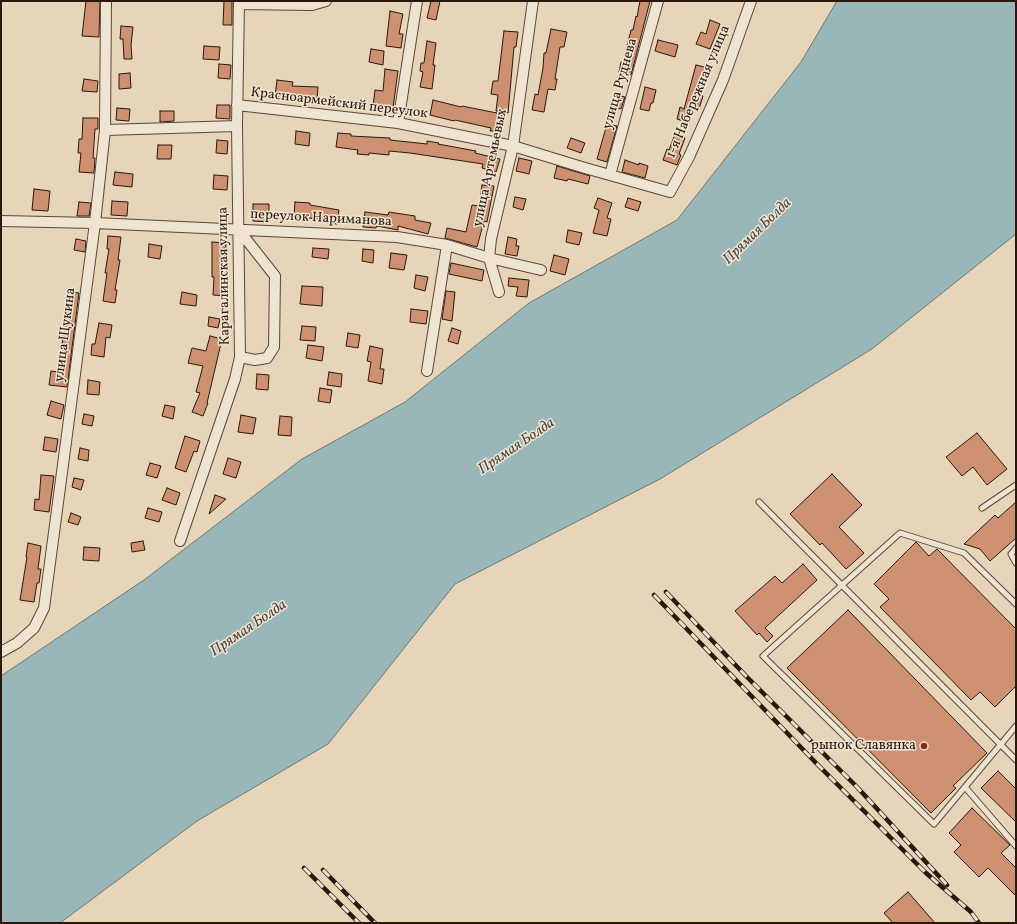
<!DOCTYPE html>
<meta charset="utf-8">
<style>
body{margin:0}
#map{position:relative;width:1017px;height:924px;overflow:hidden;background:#e7d5b9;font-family:Vollkorn,serif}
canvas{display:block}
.frame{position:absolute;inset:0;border:2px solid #2c170b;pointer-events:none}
</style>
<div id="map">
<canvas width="1017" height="924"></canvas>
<div class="frame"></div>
</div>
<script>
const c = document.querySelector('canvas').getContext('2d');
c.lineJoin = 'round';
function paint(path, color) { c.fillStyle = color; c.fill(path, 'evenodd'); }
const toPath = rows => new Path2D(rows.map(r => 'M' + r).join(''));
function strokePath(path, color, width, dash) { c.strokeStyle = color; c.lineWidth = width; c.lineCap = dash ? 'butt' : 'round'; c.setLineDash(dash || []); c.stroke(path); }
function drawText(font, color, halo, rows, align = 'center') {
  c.font = font + ' Vollkorn,serif'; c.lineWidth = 3; c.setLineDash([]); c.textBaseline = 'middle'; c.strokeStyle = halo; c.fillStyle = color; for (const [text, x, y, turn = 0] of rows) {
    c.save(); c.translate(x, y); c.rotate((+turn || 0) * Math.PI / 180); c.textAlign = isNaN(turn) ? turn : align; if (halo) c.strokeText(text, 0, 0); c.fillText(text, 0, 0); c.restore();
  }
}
const water = toPath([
 [837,1,1016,1,1016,234,872,349,660,479,455,584,328,744,197,821,60,923,1,923,1,676,144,580,302,459,405,402,529,303,677,220,801,62,837,1]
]);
paint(water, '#99b7b8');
strokePath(water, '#6d7773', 1);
const building = toPath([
 [86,1,100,1,99,37,82,36,86,1],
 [224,1,232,1,232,25,223,25,224,1],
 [431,1,440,1,436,20,427,18,431,1],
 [640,1,650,1,631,75,619,72,621,62,623,63,631,30,633,30,636,16,637,17,640,1],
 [390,11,403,14,399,34,403,34,401,48,386,46,390,11],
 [710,20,720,24,710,49,696,44,701,32,706,34,710,20],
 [121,26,133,27,131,45,132,59,124,59,123,39,120,39,121,26],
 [551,29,567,32,564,47,560,47,555,79,557,79,555,90,548,89,544,112,532,110,535,94,538,95,543,68,544,53,546,53,551,29],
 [504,31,518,32,516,47,514,47,508,113,496,111,498,95,491,94,493,81,498,81,504,31],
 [658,40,678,45,675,57,655,51,658,40],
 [427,41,436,43,433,65,435,65,432,89,420,87,423,72,420,71,421,63,424,63,427,41],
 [204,46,220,47,219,60,203,59,204,46],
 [371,49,384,51,383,65,369,62,371,49],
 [219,64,231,65,230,79,218,78,219,64],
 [696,65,708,68,701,95,703,96,699,109,693,107,689,123,677,119,680,107,684,109,696,65],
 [385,69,398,71,393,108,373,106,375,90,383,91,385,69],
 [130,73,131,88,119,89,119,74,130,73],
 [84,79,98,81,97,92,82,91,84,79],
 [277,80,293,82,292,86,318,87,317,101,301,100,275,96,277,80],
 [645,87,656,90,653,103,651,103,649,111,640,109,645,87],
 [614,94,625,97,621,109,612,107,614,94],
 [433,100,461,107,462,106,502,114,500,131,490,131,491,128,455,120,454,121,430,115,433,100],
 [217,105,230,105,230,119,216,118,217,105],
 [117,108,130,109,129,121,116,120,117,108],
 [160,111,174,111,174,121,160,122,160,111],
 [83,118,98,118,98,129,95,129,93,158,95,158,94,173,79,172,81,153,78,153,79,139,82,139,83,118],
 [607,124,617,126,607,162,597,159,607,124],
 [296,131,310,133,309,146,295,144,296,131],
 [338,133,351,134,351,136,390,138,390,140,427,144,427,141,439,143,438,144,476,151,475,153,500,159,496,172,482,168,483,164,410,153,389,151,389,155,369,153,369,155,357,154,358,150,336,147,338,133],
 [675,134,685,138,679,154,681,155,677,165,663,160,667,149,669,150,675,134],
 [571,138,585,143,581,153,567,148,571,138],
 [217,140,228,141,227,154,216,153,217,140],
 [158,145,172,145,171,159,157,159,158,145],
 [519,158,532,161,529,174,516,171,519,158],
 [625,160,639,165,639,163,648,166,645,178,622,172,625,160],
 [557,166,590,176,588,184,568,179,567,181,554,178,557,166],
 [115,172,133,174,132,187,113,185,115,172],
 [214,175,228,176,227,190,213,189,214,175],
 [482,185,494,186,487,222,484,221,477,247,445,238,447,228,466,232,472,205,479,206,482,185],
 [34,189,50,191,48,211,32,210,34,189],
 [515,197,526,199,523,210,513,207,515,197],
 [598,198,612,203,607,218,611,219,607,236,593,233,599,210,594,208,598,198],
 [628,198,641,202,638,211,625,207,628,198],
 [112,201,128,202,127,216,111,215,112,201],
 [79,202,91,203,89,216,77,216,79,202],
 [295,202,310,203,310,205,339,210,337,224,321,222,321,219,294,217,295,202],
 [253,204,269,204,269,222,253,221,253,204],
 [365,212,388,215,389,212,415,216,415,220,431,223,428,234,398,226,398,230,377,226,376,228,363,227,365,212],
 [568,230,582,233,579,245,566,242,568,230],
 [108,236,121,237,118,260,120,260,115,290,117,290,115,303,103,301,107,273,105,273,109,249,107,249,108,236],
 [508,237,517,239,516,246,519,246,517,256,505,254,508,237],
 [76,239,86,241,85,252,74,250,76,239],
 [212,242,226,243,225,265,227,265,226,286,228,286,227,296,213,295,214,277,212,277,212,242],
 [149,244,162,246,160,259,148,257,149,244],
 [313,248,329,249,328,259,312,257,313,248],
 [363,249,374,250,373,263,362,261,363,249],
 [391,253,407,255,404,270,389,268,391,253],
 [554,255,569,259,565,275,550,271,554,255],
 [451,263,484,270,482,281,449,274,451,263],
 [416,275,428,277,425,291,414,288,416,275],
 [509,278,529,280,527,297,516,296,518,287,508,286,509,278],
 [302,286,323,287,322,306,300,304,302,286],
 [446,291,455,292,452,321,442,319,446,291],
 [71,292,79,293,67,387,49,385,51,371,58,372,66,317,71,292],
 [182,292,197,295,196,306,180,304,182,292],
 [411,309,428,311,426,324,410,322,411,309],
 [209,317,220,319,218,328,208,326,209,317],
 [99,323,112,325,110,338,106,337,104,357,91,355,92,344,95,344,99,323],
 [302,326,316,327,315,341,300,340,302,326],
 [452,328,461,331,458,344,448,341,452,328],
 [348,333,360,335,358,348,346,346,348,333],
 [210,336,222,339,207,403,208,403,203,416,192,412,200,393,196,392,203,366,188,363,192,348,206,351,210,336],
 [308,345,324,347,322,361,306,358,308,345],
 [370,346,383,349,380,369,384,369,382,384,368,381,371,362,367,361,370,346],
 [329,372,342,374,341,387,327,385,329,372],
 [257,374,269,375,268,390,256,389,257,374],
 [88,380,100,382,99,395,87,394,88,380],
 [320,388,332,390,330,403,318,401,320,388],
 [51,401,64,405,61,419,47,415,51,401],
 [165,405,175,407,173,419,162,416,165,405],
 [84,414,94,416,92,426,82,424,84,414],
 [241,415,256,418,253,434,238,432,241,415],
 [280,416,292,417,291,436,278,435,280,416],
 [977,433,1007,469,987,485,973,467,962,476,946,457,977,433],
 [185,436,200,441,197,452,194,451,186,472,175,468,185,436],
 [45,437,58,439,56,452,43,450,45,437],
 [80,448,89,450,88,461,78,459,80,448],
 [228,458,241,462,236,478,223,474,228,458],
 [150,463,161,466,157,478,146,475,150,463],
 [832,474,862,505,839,527,864,553,846,569,822,543,820,545,790,514,832,474],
 [41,475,54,476,49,512,34,510,35,499,39,500,41,475],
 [74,478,84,480,81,490,72,487,74,478],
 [167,488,180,493,176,505,162,500,167,488],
 [215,495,226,499,209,514,215,495],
 [1016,502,1016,538,990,561,980,549,964,544,995,515,998,518,1016,502],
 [148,508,162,512,159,522,145,518,148,508],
 [71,513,81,517,78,525,68,522,71,513],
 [143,541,145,550,132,552,131,543,143,541],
 [916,542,929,556,937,549,1016,629,1016,686,995,707,980,692,971,700,880,607,889,599,874,584,916,542],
 [28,543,41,546,38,569,41,569,39,583,37,583,34,602,20,600,27,557,26,557,28,543],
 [84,547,100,548,99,561,83,560,84,547],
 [803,564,817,580,765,628,773,636,767,642,759,633,757,635,735,611,775,576,782,583,803,564],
 [848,610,987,753,953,786,956,788,931,813,787,668,848,610],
 [998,771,1016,789,1016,822,981,788,998,771],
 [972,808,1010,845,1001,853,1016,868,1016,896,988,868,979,877,954,852,961,845,949,833,972,808],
 [908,892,935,923,893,923,884,913,908,892]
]);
paint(building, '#cd9172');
strokePath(building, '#2c170b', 1);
const lane = toPath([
 [759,502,1016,760],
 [982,508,1016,485],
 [1016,548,1011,554,1016,563],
 [1016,604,964,553,900,533,763,656,934,824,1016,726],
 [965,787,1016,846]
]);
const street = toPath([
 [239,4,312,5,326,1],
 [237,105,398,123,513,146,585,168,670,192,689,157,723,80,751,1],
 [398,123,417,1],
 [105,130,237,126],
 [610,175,658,1],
 [1,221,95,223,397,237,447,245,489,258,541,270],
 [238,229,275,276,274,347,267,358,255,360,240,357],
 [499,292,489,258,491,239,513,146,533,1],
 [427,371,447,245],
 [180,541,235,379,240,357,237,126,239,1],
 [1,652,17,643,34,628,44,608,95,223,105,130,106,1]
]);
strokePath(lane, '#5b4636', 7);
strokePath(street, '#5b4636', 12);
strokePath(lane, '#efe4d2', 5);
strokePath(street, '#efe4d2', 10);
const rail = toPath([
 [666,592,745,675,857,787,947,885],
 [654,595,817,764,926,873,971,912,979,923],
 [304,868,359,923],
 [323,870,375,923]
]);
strokePath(rail, '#2c170b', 4.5);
strokePath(rail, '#efe4d2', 3, [9]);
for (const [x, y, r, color] of [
 [924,746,4,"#8f2418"]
]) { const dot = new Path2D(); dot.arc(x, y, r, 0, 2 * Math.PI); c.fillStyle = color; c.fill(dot); strokePath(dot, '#efe4d2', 1.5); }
drawText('14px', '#2c170b', '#efe4d2', [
 ["улица Руднева",621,84,-74],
 ["1-я Набережная улица",699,92,-67],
 ["Красноармейский переулок",339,104,7],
 ["улица Артемьевых",491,168,-78],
 ["переулок Нариманова",321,219,3],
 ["Карагалинская улица",225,276,-91],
 ["улица Щукина",66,335,-83]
]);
drawText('14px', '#2c170b', '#efe4d2', [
 ["рынок Славянка",916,746]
], 'right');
drawText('italic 15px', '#4d473f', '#efe4d2', [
 ["Прямая Болда",758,232,-44],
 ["Прямая Болда",517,447,-34],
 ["Прямая Болда",249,629,-34]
]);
</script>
